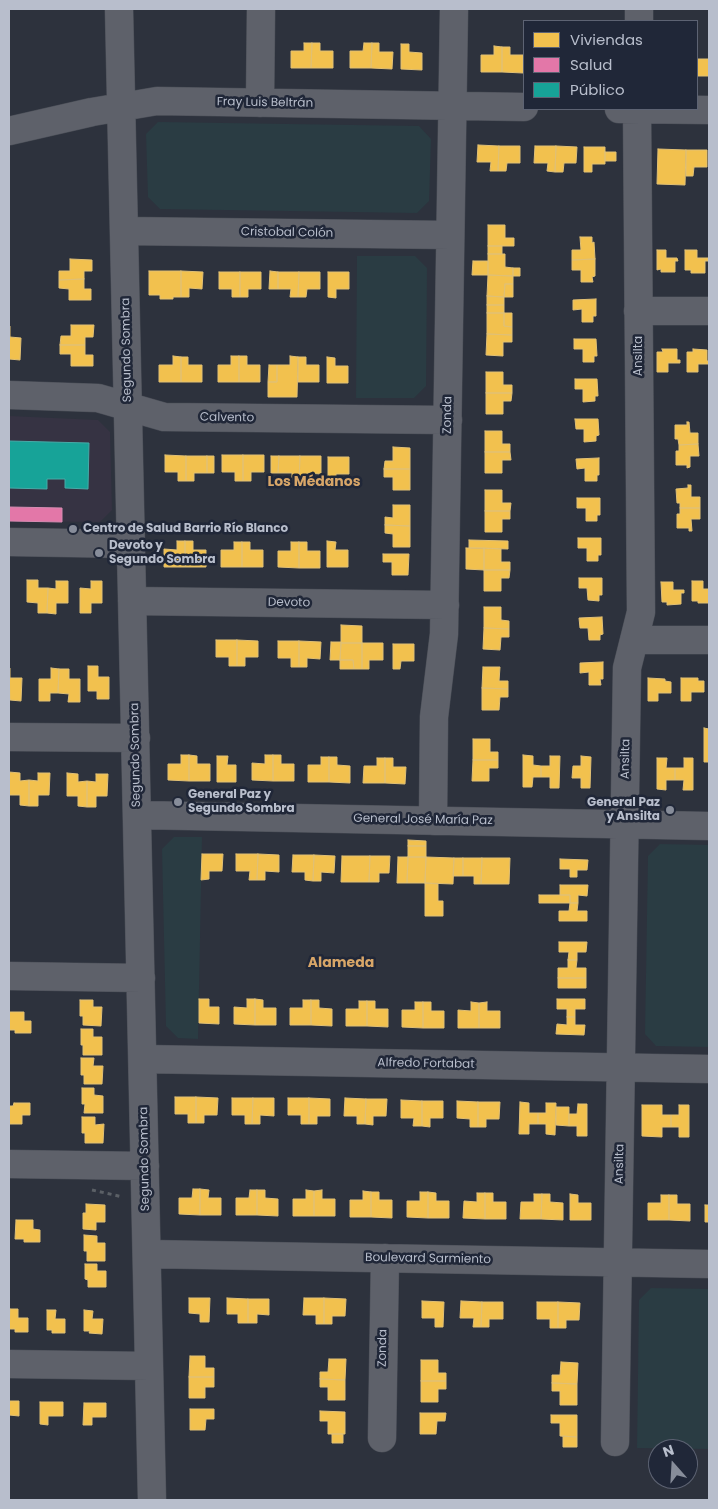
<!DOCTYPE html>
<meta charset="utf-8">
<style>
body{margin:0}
#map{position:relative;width:718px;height:1509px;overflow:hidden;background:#2d323d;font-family:Poppins,sans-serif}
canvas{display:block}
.frame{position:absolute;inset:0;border:10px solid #b8becc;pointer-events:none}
.legend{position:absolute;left:523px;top:20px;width:175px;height:90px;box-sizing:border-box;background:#202738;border:1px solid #5d6373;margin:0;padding:6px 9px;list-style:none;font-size:15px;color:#b8becc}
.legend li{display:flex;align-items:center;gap:10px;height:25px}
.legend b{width:25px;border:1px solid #5d6373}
.north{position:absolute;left:648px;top:1439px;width:50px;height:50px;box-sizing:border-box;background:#202738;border:1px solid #5d6373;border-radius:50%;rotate:341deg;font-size:14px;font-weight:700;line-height:20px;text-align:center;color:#b8becc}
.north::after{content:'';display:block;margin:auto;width:18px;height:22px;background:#878d9a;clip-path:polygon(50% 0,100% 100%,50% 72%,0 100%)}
</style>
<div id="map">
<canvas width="718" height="1509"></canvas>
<div class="frame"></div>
<ul class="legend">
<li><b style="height:14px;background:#f2c14e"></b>Viviendas</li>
<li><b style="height:14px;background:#e377a8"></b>Salud</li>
<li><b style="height:14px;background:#17a398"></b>Público</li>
</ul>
<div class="north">N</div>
</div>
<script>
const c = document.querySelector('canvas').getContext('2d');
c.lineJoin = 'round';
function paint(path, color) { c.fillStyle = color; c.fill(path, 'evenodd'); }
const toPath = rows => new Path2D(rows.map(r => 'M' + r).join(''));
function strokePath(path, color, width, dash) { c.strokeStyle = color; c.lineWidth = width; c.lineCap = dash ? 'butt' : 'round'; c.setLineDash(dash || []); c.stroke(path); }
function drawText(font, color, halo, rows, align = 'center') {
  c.font = font + ' Poppins,sans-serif'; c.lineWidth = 5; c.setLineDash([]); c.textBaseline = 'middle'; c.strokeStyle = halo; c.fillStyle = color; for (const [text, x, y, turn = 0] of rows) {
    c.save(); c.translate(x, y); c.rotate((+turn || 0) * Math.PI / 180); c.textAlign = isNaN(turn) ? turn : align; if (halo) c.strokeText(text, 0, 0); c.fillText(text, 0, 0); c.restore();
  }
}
paint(toPath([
 [9,416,98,420,110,432,112,510,100,522,9,521]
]), '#363343');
paint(toPath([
 [158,122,419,126,431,139,429,201,417,213,160,209,148,197,146,134],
 [357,256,415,256,427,268,426,386,414,398,356,398],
 [174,837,202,837,198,1039,178,1038,166,1026,162,849],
 [660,844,709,845,709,1047,656,1046,645,1034,648,856],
 [651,1288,709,1289,709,1449,637,1448,639,1300]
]), '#2a3c43');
const homes = toPath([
 [304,43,312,43,311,68,291,68,291,51,304,51,304,43],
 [312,43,320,43,320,51,333,51,333,68,311,68,312,43],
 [364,43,372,43,371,68,350,68,350,51,363,51,364,43],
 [372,43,379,43,379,52,393,52,392,69,371,68,372,43],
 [401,44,409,44,409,52,422,53,422,70,401,69,401,44],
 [494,46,502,47,502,72,481,72,481,55,494,55,494,46],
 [502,47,510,47,510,55,523,55,523,73,502,72,502,47],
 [697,59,709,59,709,76,697,76,697,59],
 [478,145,499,146,498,171,490,171,491,162,477,162,478,145],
 [499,146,520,146,520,163,507,163,506,171,498,171,499,146],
 [535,146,556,146,555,172,547,171,548,163,534,163,535,146],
 [556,146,577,147,576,163,564,163,563,172,555,172,556,146],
 [584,147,605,147,605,164,592,164,592,172,584,172,584,147],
 [658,149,686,150,685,185,657,184,658,149],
 [686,150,707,150,707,167,694,167,693,176,686,176,686,150],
 [605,152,616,152,616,161,605,161,605,152],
 [488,225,505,225,505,238,514,238,514,246,488,246,488,225],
 [580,237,592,237,592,243,594,242,595,259,572,260,572,250,581,250,580,237],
 [488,246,502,246,502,254,488,254,488,246],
 [657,250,666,250,666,258,677,258,678,261,675,261,675,272,661,272,661,269,657,270,657,250],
 [685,250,697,250,697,258,708,258,708,261,705,261,705,273,691,273,691,270,685,270,685,250],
 [488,254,505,254,505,267,513,268,513,276,488,275,488,254],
 [70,259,92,260,92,271,84,271,84,279,59,280,59,271,70,271,70,259],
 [595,259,595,276,592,277,593,282,581,282,581,270,572,270,572,260,595,259],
 [473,261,488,261,488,275,472,275,473,261],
 [513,268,520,268,520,276,513,276,513,268],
 [149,271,181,271,181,297,173,297,173,299,160,299,160,295,149,295,149,271],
 [181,271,203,272,202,289,189,288,189,297,181,297,181,271],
 [270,271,278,272,278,289,269,289,270,271],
 [219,272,240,272,240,297,232,297,232,289,219,289,219,272],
 [240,272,261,272,261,289,248,289,248,297,240,297,240,272],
 [278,272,299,272,298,297,290,297,291,289,278,289,278,272],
 [299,272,320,272,320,289,307,289,306,297,298,297,299,272],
 [328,272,349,272,349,289,336,289,336,298,328,297,328,272],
 [488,275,513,276,513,284,505,284,504,297,487,296,488,275],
 [84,279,84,289,91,289,91,300,69,300,69,289,59,288,59,280,84,279],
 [505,284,513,284,513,297,504,297,505,284],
 [487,296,504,297,504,305,487,305,487,296],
 [596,299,596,316,593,316,593,322,582,322,582,309,573,310,573,300,596,299],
 [487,305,504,305,504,313,487,313,487,305],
 [487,313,504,313,504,326,512,327,512,335,487,334,487,313],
 [504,313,512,313,512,327,504,326,504,313],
 [71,325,94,325,93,337,85,337,85,345,60,345,61,336,71,336,71,325],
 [9,326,10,326,10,337,21,338,20,360,9,359,9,326],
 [487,334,512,335,512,342,503,342,503,356,486,355,487,334],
 [574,339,596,339,597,356,594,356,594,362,583,362,583,349,574,349,574,339],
 [60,345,85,345,85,355,93,355,93,366,71,366,71,354,60,354,60,345],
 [662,349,677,349,677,360,680,360,680,363,668,363,668,372,657,372,657,352,663,352,662,349],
 [693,349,707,350,707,361,709,361,709,364,698,364,698,372,687,372,687,352,693,352,693,349],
 [173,356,181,357,181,382,159,382,159,365,173,365,173,356],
 [231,356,239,356,239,382,218,382,218,365,231,365,231,356],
 [239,356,247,356,247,365,260,365,260,382,239,382,239,356],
 [290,356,298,357,297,397,268,397,268,382,277,382,277,365,290,365,290,356],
 [181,357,188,357,188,365,202,365,202,382,181,382,181,357],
 [298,357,306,357,306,365,319,365,319,382,298,382,298,357],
 [327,357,335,358,335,366,348,366,348,383,327,383,327,357],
 [269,365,277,365,277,382,268,382,269,365],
 [486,372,503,372,503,385,512,385,512,393,486,393,486,372],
 [575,379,597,379,598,396,595,396,595,401,583,402,583,389,575,389,575,379],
 [486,393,512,393,511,401,503,401,503,414,486,414,486,393],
 [575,419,598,419,599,435,596,436,596,441,584,442,584,429,576,429,575,419],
 [687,422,689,422,690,433,698,433,698,444,679,445,678,439,675,439,675,425,687,425,687,422],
 [485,431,502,431,502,444,510,444,510,452,485,452,485,431],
 [698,444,699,456,690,456,690,467,687,468,687,465,676,465,676,451,679,451,679,445,698,444],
 [393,447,410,448,410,469,384,469,385,461,393,461,393,447],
 [485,452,510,452,511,460,502,460,502,473,485,473,485,452],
 [165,455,186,456,186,481,178,481,178,472,165,472,165,455],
 [222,455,243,455,243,481,235,481,235,472,222,472,222,455],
 [243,455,264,455,264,472,251,472,251,481,243,481,243,455],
 [186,456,207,456,207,473,194,473,194,481,186,481,186,456],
 [207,456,214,456,214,473,207,473,207,456],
 [271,456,279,456,278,473,271,473,271,456],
 [279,456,300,456,299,482,292,482,292,473,278,473,279,456],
 [300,456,321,456,321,474,307,473,307,482,299,482,300,456],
 [328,457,349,457,349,474,336,474,336,483,328,483,328,457],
 [599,458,599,475,597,475,597,481,585,481,585,468,577,469,576,459,599,458],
 [384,469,410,469,410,490,393,490,393,477,384,477,384,469],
 [688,485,691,485,691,497,700,497,700,508,680,508,680,503,677,503,676,489,688,488,688,485],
 [485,490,502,490,502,503,511,503,510,511,485,511,485,490],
 [577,498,600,498,600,515,597,515,597,521,586,521,586,508,577,508,577,498],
 [393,505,410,505,410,526,385,525,385,517,393,518,393,505],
 [680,508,700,508,700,519,691,519,692,531,689,531,689,528,677,528,677,514,680,514,680,508],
 [485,511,510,511,510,519,502,519,502,532,485,532,485,511],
 [385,525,410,526,410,547,393,547,393,534,385,533,385,525],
 [578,538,601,538,601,555,598,555,598,561,587,561,587,548,578,548,578,538],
 [469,540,508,541,508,549,469,548,469,540],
 [177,541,185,541,185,567,164,567,164,549,177,550,177,541],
 [185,541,193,541,193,550,206,550,206,567,185,567,185,541],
 [327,541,336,542,335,550,348,550,348,567,327,567,327,541],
 [234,542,242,542,242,567,221,567,221,550,234,550,234,542],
 [242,542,250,542,250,550,263,550,263,567,242,567,242,542],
 [291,542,299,542,299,568,278,567,278,551,291,551,291,542],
 [299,542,307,542,307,551,320,551,320,568,299,568,299,542],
 [466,548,484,548,484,570,466,569,466,548],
 [484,548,501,549,501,562,510,562,510,570,484,570,484,548],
 [383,554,409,554,408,575,392,575,392,562,383,562,383,554],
 [484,570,510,570,509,578,501,578,501,591,484,591,484,570],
 [579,578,602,578,602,595,599,595,599,601,588,600,587,588,579,588,579,578],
 [27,580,38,580,38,588,48,588,47,613,38,613,38,603,27,602,27,580],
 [56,581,68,581,68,603,56,603,56,614,47,613,48,588,56,589,56,581],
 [91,581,102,581,102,603,91,603,91,613,80,613,80,588,91,589,91,581],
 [692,581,703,581,703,589,709,589,709,603,698,603,698,601,692,601,692,581],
 [661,582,673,582,673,590,684,590,684,593,681,593,681,604,667,605,667,602,662,602,661,582],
 [484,607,501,607,501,620,509,621,509,629,484,628,484,607],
 [602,617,603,634,600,635,600,640,589,640,588,628,580,628,579,618,602,617],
 [341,625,362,626,362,643,341,643,341,625],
 [484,628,509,629,509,637,501,637,500,650,483,649,484,628],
 [216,640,237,640,237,666,229,666,229,657,216,657,216,640],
 [237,640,258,641,258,657,245,657,245,666,237,666,237,640],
 [278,641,299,641,299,667,291,667,291,658,278,658,278,641],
 [299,641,321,642,320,659,307,658,307,667,299,667,299,641],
 [331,642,341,642,340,660,330,660,331,642],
 [341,643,362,643,362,669,354,669,353,660,340,660,341,643],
 [362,643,383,643,383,660,369,660,369,669,362,669,362,643],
 [393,644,414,644,414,661,401,661,400,669,393,669,393,644],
 [340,660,353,660,354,669,340,669,340,660],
 [603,662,603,679,600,679,601,685,589,685,589,672,580,673,580,663,603,662],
 [88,666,98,666,98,677,109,677,109,699,97,699,97,691,88,691,88,666],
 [483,667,500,667,499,681,508,681,508,689,482,688,483,667],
 [9,668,10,668,10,678,22,678,21,701,10,700,9,668],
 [51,668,59,669,58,693,50,693,50,701,39,701,39,679,51,679,51,668],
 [59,669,69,669,69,679,80,679,80,702,68,702,69,694,58,693,59,669],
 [648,678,665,679,665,681,671,682,671,693,658,693,658,701,648,701,648,678],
 [681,678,698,678,698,681,704,681,704,692,691,692,691,701,681,701,681,678],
 [482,688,508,689,508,697,500,697,499,710,482,710,482,688],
 [704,728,709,729,709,762,704,762,704,728],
 [473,739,490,739,490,752,498,752,498,760,473,760,473,739],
 [181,755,189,755,189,781,168,780,168,764,181,764,181,755],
 [189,755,197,756,197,764,210,764,210,781,189,781,189,755],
 [265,755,273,755,273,781,252,780,252,763,265,764,265,755],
 [273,755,281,755,281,764,294,764,294,781,273,781,273,755],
 [523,755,533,756,533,765,541,766,541,777,533,777,532,787,523,787,523,755],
 [217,756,228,756,227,765,236,765,236,782,217,782,217,756],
 [550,756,560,756,559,788,550,788,550,777,541,777,541,766,550,766,550,756],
 [581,756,591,757,590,788,581,788,581,778,572,778,573,766,581,766,581,756],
 [321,757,329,757,329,782,308,782,308,765,321,765,321,757],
 [329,757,337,757,337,765,350,766,350,783,329,782,329,757],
 [377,758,385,758,385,783,363,783,364,766,377,766,377,758],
 [385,758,393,758,393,767,406,767,405,784,385,783,385,758],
 [657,758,667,758,666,768,675,768,675,780,666,780,666,790,657,789,657,758],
 [684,758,693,758,693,790,683,790,684,780,675,780,675,768,684,768,684,758],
 [473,760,498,760,498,768,489,768,489,781,472,781,473,760],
 [9,772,20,773,20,781,29,780,29,806,20,805,20,795,9,795,9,772],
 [38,773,50,773,49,795,38,795,38,806,29,806,29,780,38,781,38,773],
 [67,773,78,774,78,782,87,781,87,807,78,806,78,796,67,796,67,773],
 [96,774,108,774,107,796,96,796,96,807,87,807,87,781,96,782,96,774],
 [408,840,426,841,426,846,408,846,408,840],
 [408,846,426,846,426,857,408,857,408,846],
 [202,854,223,854,222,871,209,871,209,879,201,880,202,854],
 [236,854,258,854,257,880,249,880,250,871,236,871,236,854],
 [258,854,279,855,279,872,265,871,265,880,257,880,258,854],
 [293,855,314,855,313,881,305,880,305,872,292,872,293,855],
 [314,855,335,856,334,873,321,872,321,881,313,881,314,855],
 [342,856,370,856,369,882,341,882,342,856],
 [370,856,390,856,389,873,379,873,379,882,369,882,370,856],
 [398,857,408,857,407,883,397,883,398,857],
 [408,857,426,857,425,883,407,883,408,857],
 [426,857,454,858,453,884,425,883,426,857],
 [454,858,463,858,463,876,453,876,454,858],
 [463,858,482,858,481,884,474,884,474,876,463,876,463,858],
 [482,858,510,858,509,884,481,884,482,858],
 [560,859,588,860,587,870,577,870,577,877,570,877,570,869,560,869,560,859],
 [425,883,438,884,438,901,443,901,443,916,425,916,425,883],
 [560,885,588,885,587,896,578,895,578,903,570,903,570,895,560,895,560,885],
 [539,895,570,895,570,903,539,903,539,895],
 [570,903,578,903,577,911,587,911,587,921,559,921,559,911,569,911,570,903],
 [559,942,587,942,586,952,577,952,577,960,568,960,569,952,559,952,559,942],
 [568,960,577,960,576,968,586,968,586,978,558,978,558,968,568,968,568,960],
 [558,978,586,978,586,988,558,988,558,978],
 [199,999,209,999,209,1007,219,1007,219,1024,199,1023,199,999],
 [247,999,255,999,255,1025,234,1024,234,1007,247,1008,247,999],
 [255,999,263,1000,263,1008,276,1008,276,1025,255,1025,255,999],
 [557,999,585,999,585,1009,575,1009,575,1017,567,1017,567,1009,557,1009,557,999],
 [80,1000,93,1000,93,1007,102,1007,101,1026,83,1025,83,1016,80,1016,80,1000],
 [303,1000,311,1000,311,1025,290,1025,290,1008,303,1008,303,1000],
 [311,1000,319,1000,319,1008,332,1009,332,1026,311,1025,311,1000],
 [359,1001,367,1001,367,1026,346,1026,346,1009,359,1009,359,1001],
 [367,1001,375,1001,375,1009,388,1009,388,1027,367,1026,367,1001],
 [415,1002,423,1002,423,1028,402,1027,402,1010,415,1010,415,1002],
 [423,1002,431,1002,431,1011,444,1011,444,1028,423,1028,423,1002],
 [471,1002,479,1003,479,1028,458,1028,458,1010,471,1011,471,1002],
 [487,1002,487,1011,500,1011,500,1028,479,1028,479,1003,487,1002],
 [9,1012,24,1012,24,1021,31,1021,31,1033,15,1033,15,1030,9,1030,9,1012],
 [567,1017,575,1017,575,1025,585,1025,584,1035,556,1034,557,1024,567,1025,567,1017],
 [81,1029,93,1029,93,1037,102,1037,102,1055,83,1055,83,1045,81,1045,81,1029],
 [81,1058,94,1058,93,1066,103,1066,102,1084,84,1084,84,1075,81,1075,81,1058],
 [82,1088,94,1088,94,1095,103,1096,103,1113,84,1113,85,1104,82,1104,82,1088],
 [175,1097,196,1097,196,1123,188,1123,188,1114,175,1114,175,1097],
 [196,1097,218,1098,217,1115,204,1115,204,1123,196,1123,196,1097],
 [232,1098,253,1098,252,1124,245,1124,245,1115,232,1115,232,1098],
 [253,1098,274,1098,274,1116,260,1115,260,1124,252,1124,253,1098],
 [288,1098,309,1098,309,1124,301,1124,301,1115,288,1115,288,1098],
 [309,1098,330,1099,330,1116,317,1116,317,1124,309,1124,309,1098],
 [345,1098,366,1099,365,1124,357,1124,357,1116,344,1116,345,1098],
 [366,1099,387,1099,386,1116,373,1116,373,1125,365,1124,366,1099],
 [401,1100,422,1101,422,1126,413,1126,414,1118,401,1118,401,1100],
 [422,1101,443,1101,443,1118,430,1118,430,1127,422,1126,422,1101],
 [457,1101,478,1102,478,1127,470,1127,470,1119,457,1118,457,1101],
 [478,1102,500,1102,499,1119,486,1119,486,1127,478,1127,478,1102],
 [520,1102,529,1103,529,1113,538,1113,538,1124,529,1124,529,1134,519,1134,520,1102],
 [14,1103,30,1103,30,1115,22,1115,22,1124,9,1124,9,1106,13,1106,14,1103],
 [546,1103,556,1103,555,1135,546,1134,546,1124,538,1124,538,1113,546,1113,546,1103],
 [578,1104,587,1104,587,1136,577,1136,577,1126,569,1126,569,1114,577,1114,578,1104],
 [642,1105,662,1105,662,1115,671,1115,671,1127,662,1127,662,1137,642,1136,642,1105],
 [679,1105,689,1105,689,1137,679,1137,679,1127,671,1127,671,1115,679,1115,679,1105],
 [556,1107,569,1107,569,1126,556,1125,556,1107],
 [82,1117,95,1117,95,1125,104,1124,103,1143,85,1143,85,1133,82,1133,82,1117],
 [193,1189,200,1189,200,1215,179,1214,179,1198,192,1198,193,1189],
 [200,1189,209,1190,208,1198,221,1198,221,1215,200,1215,200,1189],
 [250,1190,257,1190,257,1215,236,1215,236,1198,249,1198,250,1190],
 [257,1190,265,1190,265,1198,278,1199,278,1216,257,1215,257,1190],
 [306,1190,314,1191,314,1216,293,1216,293,1199,306,1199,306,1190],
 [322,1190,322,1199,335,1199,335,1216,314,1216,314,1191,322,1190],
 [363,1191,371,1192,371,1217,350,1217,350,1200,363,1200,363,1191],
 [371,1192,379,1192,379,1200,392,1200,392,1218,371,1217,371,1192],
 [420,1192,428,1192,428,1218,407,1217,407,1201,420,1201,420,1192],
 [428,1192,436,1193,436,1201,449,1201,449,1218,428,1218,428,1192],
 [477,1193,485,1193,485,1219,463,1218,464,1201,477,1202,477,1193],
 [485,1193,493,1193,493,1202,506,1202,506,1219,485,1219,485,1193],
 [534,1194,542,1194,541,1219,520,1219,521,1202,534,1202,534,1194],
 [542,1194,550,1194,550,1202,563,1203,563,1220,541,1219,542,1194],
 [570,1194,578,1195,578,1203,591,1203,591,1220,570,1220,570,1194],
 [661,1195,669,1195,669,1220,648,1220,648,1203,661,1203,661,1195],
 [669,1195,677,1195,677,1204,690,1204,690,1221,669,1220,669,1195],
 [86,1204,105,1205,105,1222,96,1222,96,1230,83,1229,83,1213,86,1213,86,1204],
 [705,1205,709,1205,709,1222,705,1222,705,1205],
 [16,1220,33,1220,33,1229,40,1230,40,1242,24,1242,24,1239,15,1239,16,1220],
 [84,1235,97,1236,97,1243,105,1243,105,1261,87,1261,87,1251,84,1251,84,1235],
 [85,1264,97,1264,97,1271,106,1271,106,1287,88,1287,88,1280,85,1279,85,1264],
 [189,1298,210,1298,209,1322,200,1322,200,1314,189,1313,189,1298],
 [227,1298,248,1299,248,1323,238,1323,238,1314,227,1314,227,1298],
 [304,1298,324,1298,324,1324,316,1324,316,1315,303,1315,304,1298],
 [324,1298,346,1299,345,1316,332,1316,332,1324,324,1324,324,1298],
 [248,1299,269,1299,269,1315,257,1314,257,1323,248,1323,248,1299],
 [422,1301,444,1302,443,1327,435,1327,435,1318,422,1318,422,1301],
 [461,1301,482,1302,481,1327,473,1327,474,1318,460,1318,461,1301],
 [482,1302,503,1302,503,1319,489,1319,489,1327,481,1327,482,1302],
 [537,1302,558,1302,558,1328,550,1328,550,1319,537,1319,537,1302],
 [558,1302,580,1303,579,1320,566,1320,566,1328,558,1328,558,1302],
 [10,1309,18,1309,18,1318,28,1318,28,1332,15,1332,15,1329,9,1329,10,1309],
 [47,1310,56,1310,55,1319,65,1319,65,1333,52,1333,52,1330,47,1330,47,1310],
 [84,1310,93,1311,92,1319,103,1319,102,1334,89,1333,90,1331,84,1331,84,1310],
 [190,1356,205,1356,205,1368,214,1368,214,1377,189,1377,190,1356],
 [329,1359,346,1359,345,1380,320,1379,320,1372,328,1372,329,1359],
 [421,1360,438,1360,438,1373,446,1373,446,1381,421,1381,421,1360],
 [561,1362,578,1363,577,1384,552,1383,552,1375,560,1375,561,1362],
 [189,1377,214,1377,214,1387,205,1387,205,1398,189,1398,189,1377],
 [320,1379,345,1380,345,1400,328,1400,328,1387,320,1387,320,1379],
 [421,1381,446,1381,446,1389,438,1389,438,1402,421,1402,421,1381],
 [552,1383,577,1384,577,1405,560,1405,560,1391,552,1391,552,1383],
 [9,1401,19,1401,19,1416,9,1415,9,1401],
 [40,1402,63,1402,63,1416,48,1416,48,1425,40,1424,40,1402],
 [84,1403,106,1403,106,1417,92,1417,92,1425,83,1425,84,1403],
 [190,1409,214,1409,214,1419,206,1419,205,1430,190,1430,190,1409],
 [320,1411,345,1412,345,1434,328,1434,328,1421,320,1421,320,1411],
 [420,1413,446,1413,445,1421,437,1421,436,1434,420,1434,420,1413],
 [551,1415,577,1415,577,1437,560,1436,560,1423,551,1423,551,1415],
 [332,1434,343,1434,343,1443,332,1443,332,1434],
 [563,1436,577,1437,577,1447,563,1447,563,1436]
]);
paint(homes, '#f2c14e');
strokePath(homes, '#e1c074', 1);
const health = toPath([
 [9,507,62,508,62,522,9,521,9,507]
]);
paint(health, '#e377a8');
strokePath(health, '#d68cb3', 1);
const public = toPath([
 [9,441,89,443,88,489,65,488,65,479,47,479,47,489,9,488,9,441]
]);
paint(public, '#17a398');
strokePath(public, '#47aba8', 1);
const minor = toPath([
 [119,9,152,1500],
 [639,21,639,9],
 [260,103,261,9],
 [619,109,709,110],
 [9,131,92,112,157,101,524,107],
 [124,231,450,235],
 [638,311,709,311],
 [9,395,98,398,164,417,448,420],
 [9,542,131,544],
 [132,601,445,605],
 [634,640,709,640],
 [9,737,136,738],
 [137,815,709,826],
 [433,821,434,717,444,634,454,9],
 [9,976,141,978],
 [143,1059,709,1069],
 [9,1164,145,1166],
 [147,1254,709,1264],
 [9,1364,149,1366],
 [382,1438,385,1258],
 [615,1442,627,668,641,612,637,109]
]);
strokePath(minor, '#494d56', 29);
strokePath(toPath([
 [92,1190,123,1197]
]), '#5b6066', 3, [4, 4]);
strokePath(minor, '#5e616a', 28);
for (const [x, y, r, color] of [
 [73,529,5,"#878d9a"],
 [99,553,5,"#878d9a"],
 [178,802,5,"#878d9a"],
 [670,810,5,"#878d9a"]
]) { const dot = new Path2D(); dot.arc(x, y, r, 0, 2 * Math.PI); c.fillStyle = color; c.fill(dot); strokePath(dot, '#202738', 2); }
drawText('12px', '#b8becc', '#202738', [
 ["Fray Luis Beltrán",265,103,1],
 ["Cristobal Colón",287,233,1],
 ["Segundo Sombra",127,350,-91],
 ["Ansilta",639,356,-90],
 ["Zonda",448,415,-89],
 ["Calvento",227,418,1],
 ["Devoto",289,603,1],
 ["Segundo Sombra",136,755,-91],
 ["Ansilta",626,759,-89],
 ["General José María Paz",423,820,1],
 ["Alfredo Fortabat",426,1064,1],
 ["Segundo Sombra",145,1159,-91],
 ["Ansilta",620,1164,-89],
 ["Boulevard Sarmiento",428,1259,1],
 ["Zonda",383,1348,-89]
]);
drawText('bold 12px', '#b8becc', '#202738', [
 ["Centro de Salud Barrio Río Blanco",83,529],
 ["Devoto y",109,546],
 ["Segundo Sombra",109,560],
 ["General Paz y",188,795],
 ["Segundo Sombra",188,809],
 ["General Paz",660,803,"right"],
 ["y Ansilta",660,817,"right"]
], 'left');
drawText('bold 14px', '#d8a668', '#202738', [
 ["Los Médanos",314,482],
 ["Alameda",341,963]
]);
</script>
